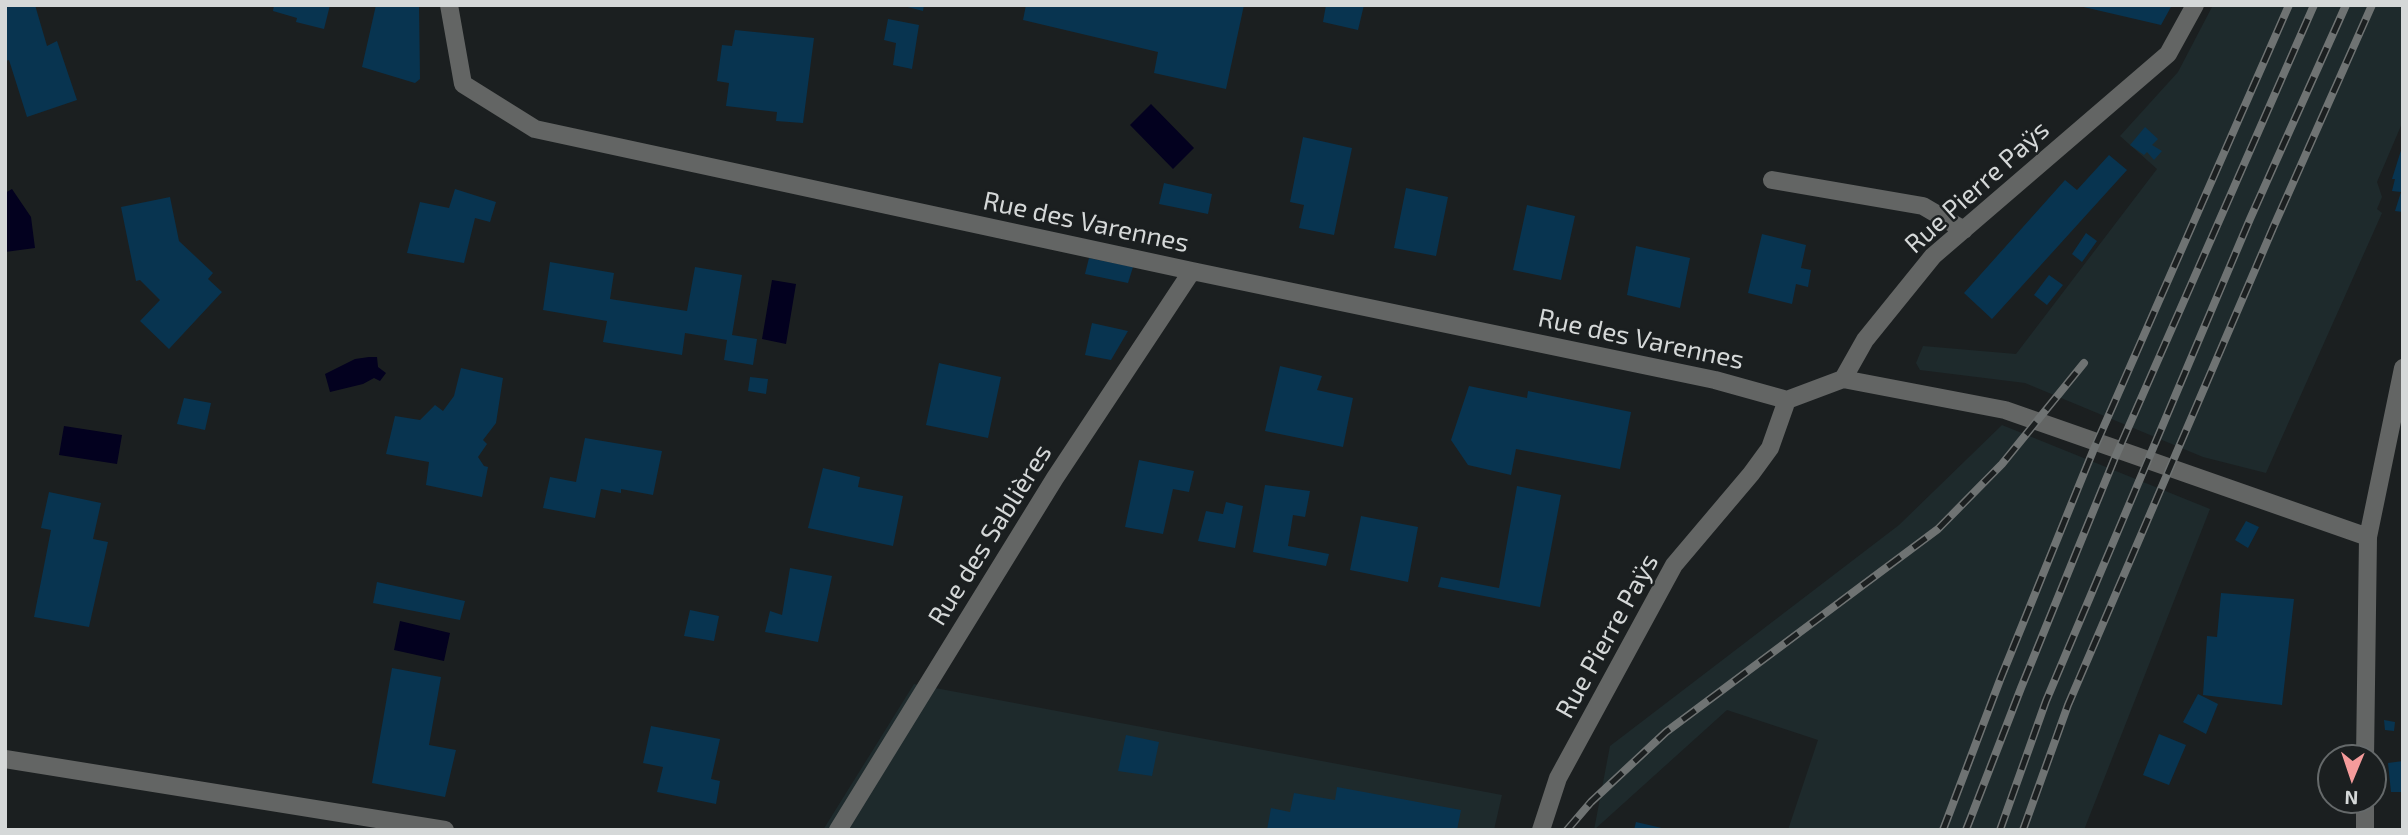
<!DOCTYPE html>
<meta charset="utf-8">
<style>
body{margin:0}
#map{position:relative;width:2408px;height:835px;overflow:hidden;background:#1b1f20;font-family:"Exo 2",sans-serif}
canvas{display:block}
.frame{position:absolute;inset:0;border:7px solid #d5d8d8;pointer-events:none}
.north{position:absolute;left:2317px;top:744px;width:70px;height:70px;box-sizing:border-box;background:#1b1f20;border:2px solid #65696a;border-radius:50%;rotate:182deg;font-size:19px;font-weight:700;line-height:28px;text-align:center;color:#d5d8d8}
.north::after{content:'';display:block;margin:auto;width:24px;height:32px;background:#f59b9b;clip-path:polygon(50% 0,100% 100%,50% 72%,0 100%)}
</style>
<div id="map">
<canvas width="2408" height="835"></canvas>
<div class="frame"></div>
<div class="north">N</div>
</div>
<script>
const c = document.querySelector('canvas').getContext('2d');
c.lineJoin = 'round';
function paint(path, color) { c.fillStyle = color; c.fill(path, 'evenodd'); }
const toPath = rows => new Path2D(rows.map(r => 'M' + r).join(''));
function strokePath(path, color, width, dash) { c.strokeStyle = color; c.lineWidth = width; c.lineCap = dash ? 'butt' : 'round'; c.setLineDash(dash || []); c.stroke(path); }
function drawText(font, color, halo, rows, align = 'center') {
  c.font = font + ' "Exo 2",sans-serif'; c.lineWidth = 5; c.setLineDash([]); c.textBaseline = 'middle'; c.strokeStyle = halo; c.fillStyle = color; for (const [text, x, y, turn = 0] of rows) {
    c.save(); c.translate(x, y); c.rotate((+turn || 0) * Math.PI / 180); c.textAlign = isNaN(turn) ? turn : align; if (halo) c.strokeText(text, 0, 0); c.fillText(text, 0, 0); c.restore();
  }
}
paint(toPath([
 [2213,5,2403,5,2403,121,2377,182,2382,197,2377,209,2382,213,2266,473,2203,457,2025,383,1920,370,1916,363,1923,346,2016,354,2157,169,2120,136,2178,72],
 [2002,425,2210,509,2084,830,1788,830,1818,740,1727,710,1594,830,1610,746,1899,525],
 [914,684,1502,795,1494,830,823,830]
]), '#1e2a2c');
paint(toPath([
 [1151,104,1194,148,1173,169,1130,125],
 [12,189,31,217,35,248,5,252,5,193],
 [772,280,796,284,786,344,762,339],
 [369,357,377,357,378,367,386,373,380,381,374,378,363,384,330,392,325,374,355,359],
 [64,426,122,435,117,464,59,455],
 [400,621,450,633,444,661,394,650]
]), '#03011f');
paint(toPath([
 [13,5,35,5,47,46,57,41,77,100,27,117,9,60,5,61,5,8],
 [274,5,330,5,324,29,296,22,297,18,273,11],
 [376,5,419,5,420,79,415,83,362,67],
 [900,5,924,5,923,11],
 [1026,5,1244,5,1226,89,1154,73,1158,52,1023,20],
 [1326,5,1364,5,1358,30,1323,22],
 [2075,5,2172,5,2161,25],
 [888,19,919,25,912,69,893,65,896,43,884,40],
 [735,30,814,38,803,123,776,121,777,112,726,106,729,83,717,81,722,45,732,46],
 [2145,127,2158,139,2152,145,2162,151,2154,160,2147,152,2144,155,2130,145],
 [1303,137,1352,148,1334,235,1299,228,1304,205,1290,202],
 [2403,144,2403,212,2395,211,2401,192,2392,191,2395,179,2392,179],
 [2109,155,2127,170,1992,319,1964,293,2065,180,2077,190],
 [1164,183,1212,194,1208,214,1159,204],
 [1406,188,1448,197,1436,256,1394,248],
 [455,189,496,202,490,222,475,218,464,263,407,253,420,202,449,208],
 [170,197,179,241,213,273,208,279,222,292,169,349,140,321,160,300,140,280,136,281,121,207],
 [1527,205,1575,216,1561,280,1513,270],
 [2086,233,2097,241,2082,262,2072,254],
 [1762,234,1806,245,1801,268,1811,270,1808,287,1796,284,1792,304,1748,293],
 [1636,246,1690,258,1680,308,1627,295],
 [1089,258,1133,267,1128,283,1085,274],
 [550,262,614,273,610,299,687,311,695,267,742,275,732,335,757,339,753,365,724,360,727,340,685,333,682,355,603,342,607,321,543,310],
 [2049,275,2063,285,2047,305,2034,295],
 [1092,323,1128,331,1111,360,1085,355],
 [939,363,1001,377,988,438,926,425],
 [1280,366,1322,376,1317,390,1353,398,1343,447,1265,431],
 [461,368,503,378,496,423,483,440,487,444,478,457,484,466,488,467,482,497,426,485,429,462,386,454,395,416,420,420,435,405,443,411,454,396],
 [750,377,768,379,766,394,748,391],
 [1469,386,1527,398,1528,391,1631,412,1620,469,1516,449,1511,475,1468,465,1451,440],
 [184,398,211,403,205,430,177,424],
 [585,438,662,451,653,495,621,489,621,493,601,489,595,518,543,508,550,477,576,482],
 [1139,460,1194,471,1189,492,1173,489,1163,534,1125,527],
 [823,468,860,477,858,487,903,496,893,546,808,528],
 [1265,485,1310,491,1305,517,1293,515,1288,546,1329,554,1326,566,1253,552],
 [1517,486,1561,495,1540,607,1438,587,1441,577,1499,588],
 [49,492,101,503,93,539,108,542,89,627,34,617,51,530,41,528],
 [1226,502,1243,506,1235,548,1198,541,1206,511,1223,514],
 [1361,516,1418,527,1408,582,1350,570],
 [2246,521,2259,527,2248,548,2235,540],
 [790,568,832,576,818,642,765,632,770,611,782,615],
 [377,582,465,601,460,620,373,603],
 [2221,593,2294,599,2282,705,2203,695,2207,636,2217,637],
 [690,610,719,616,714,641,684,636],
 [392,668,441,677,429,745,456,750,445,797,372,783],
 [2198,694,2218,704,2206,734,2183,722],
 [2384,720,2395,722,2394,731,2385,730],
 [651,726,720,739,711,779,720,781,716,804,657,792,663,767,643,763],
 [2159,734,2186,745,2169,785,2143,775],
 [1126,735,1159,742,1152,776,1118,771],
 [2403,761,2403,792,2391,792,2388,763],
 [1337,787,1461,810,1457,830,1267,830,1271,808,1290,812,1294,793,1335,800],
 [1636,822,1666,829,1666,830,1634,830]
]), '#083450');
strokePath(toPath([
 [449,5,463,84,535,129,1192,271,1715,380,1787,400],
 [1772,180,1923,206,1964,230],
 [1843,379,2005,410,2368,537],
 [2365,758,2368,537,2403,368],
 [5,759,445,830],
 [838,830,1055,478,1192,271],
 [1541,830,1558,778,1674,565,1751,474,1770,448,1787,400,1843,379,1865,340,1933,256,2168,54,2195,5],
 [2365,830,2365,800]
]), '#636564', 18);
const rail = toPath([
 [1567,830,1591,802,1666,732,1938,529,2002,464,2084,363],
 [1943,830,2000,680,2093,451,2289,5],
 [1966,830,2021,688,2114,460,2314,5],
 [2000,830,2046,701,2250,219,2346,5],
 [2023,830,2068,705,2273,228,2372,5]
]);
strokePath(rail, '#6f7373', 8);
strokePath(rail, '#1b1f20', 5, [16]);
drawText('26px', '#d5d8d8', '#1b1f20', [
 ["Rue Pierre Paÿs",1977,187,-42],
 ["Rue des Varennes",1086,222,12],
 ["Rue des Varennes",1641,339,12],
 ["Rue des Sablières",990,535,-58],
 ["Rue Pierre Paÿs",1607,636,-61]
]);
</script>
